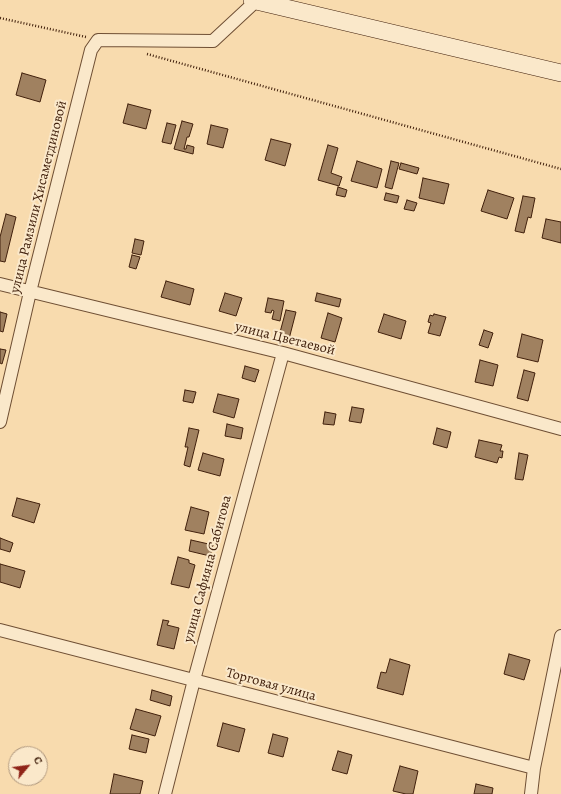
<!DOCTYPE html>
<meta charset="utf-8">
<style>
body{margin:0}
#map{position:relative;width:561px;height:794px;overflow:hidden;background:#f8dbae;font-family:Alegreya,serif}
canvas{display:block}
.north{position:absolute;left:8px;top:746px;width:40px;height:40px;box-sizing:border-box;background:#fae8ca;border:1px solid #b0987e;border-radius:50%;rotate:61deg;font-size:11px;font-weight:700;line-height:16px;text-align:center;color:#41200c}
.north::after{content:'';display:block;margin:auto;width:14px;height:18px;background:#8f2418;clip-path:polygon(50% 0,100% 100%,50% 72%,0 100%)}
</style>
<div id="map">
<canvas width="561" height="794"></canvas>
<div class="north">С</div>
</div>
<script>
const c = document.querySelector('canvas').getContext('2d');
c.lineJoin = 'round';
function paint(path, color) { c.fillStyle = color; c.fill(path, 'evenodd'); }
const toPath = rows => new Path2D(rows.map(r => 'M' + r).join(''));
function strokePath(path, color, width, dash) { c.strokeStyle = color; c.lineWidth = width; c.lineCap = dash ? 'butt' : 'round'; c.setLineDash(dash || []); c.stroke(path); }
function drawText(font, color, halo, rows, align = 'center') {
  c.font = font + ' Alegreya,serif'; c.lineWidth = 4; c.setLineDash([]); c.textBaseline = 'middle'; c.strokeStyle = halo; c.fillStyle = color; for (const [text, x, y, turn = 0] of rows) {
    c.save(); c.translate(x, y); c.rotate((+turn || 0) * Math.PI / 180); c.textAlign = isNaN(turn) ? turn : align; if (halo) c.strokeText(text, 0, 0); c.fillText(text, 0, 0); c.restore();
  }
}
const building = toPath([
 [22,73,46,80,40,102,16,95,22,73],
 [128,104,151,110,146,129,123,123,128,104],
 [182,121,193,124,189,137,187,137,184,149,186,149,187,145,194,147,193,154,174,149,182,121],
 [167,123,176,125,171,144,162,142,167,123],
 [211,125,228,129,223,148,207,144,211,125],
 [271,139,291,144,285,166,265,160,271,139],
 [328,145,338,148,331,173,342,177,339,186,318,180,328,145],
 [357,161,382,169,377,188,351,181,357,161],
 [391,161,399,163,392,189,385,187,391,161],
 [401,163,419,168,417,174,399,169,401,163],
 [423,178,449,184,444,204,419,198,423,178],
 [338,187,347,190,345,197,336,195,338,187],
 [488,190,514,198,507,219,481,211,488,190],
 [386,193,399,196,397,203,384,200,386,193],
 [523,196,535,198,531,218,528,217,524,233,515,231,523,196],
 [407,200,417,203,414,211,404,209,407,200],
 [6,214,16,217,5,262,0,261,0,237,6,214],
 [546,219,561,222,561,243,542,238,546,219],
 [135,239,144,241,141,255,132,253,135,239],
 [132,255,140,257,136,269,129,267,132,255],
 [166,281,194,289,190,305,161,297,166,281],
 [225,293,242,298,236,316,219,311,225,293],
 [317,293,341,299,339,307,315,301,317,293],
 [268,298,284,301,280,321,272,319,274,311,272,310,271,313,265,312,268,298],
 [286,310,296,312,289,339,279,336,286,310],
 [0,312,7,314,3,332,0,331,0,312],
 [328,313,342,318,335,342,321,338,328,313],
 [384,314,406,321,401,339,378,332,384,314],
 [434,314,446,317,440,336,428,333,431,323,428,322,430,315,433,316,434,314],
 [484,330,493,333,488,348,479,345,484,330],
 [522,334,543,340,538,362,517,357,522,334],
 [0,349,6,350,2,364,0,363,0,349],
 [480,360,498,365,493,386,475,382,480,360],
 [245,366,259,370,255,382,242,378,245,366],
 [524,370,535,373,528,401,517,398,524,370],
 [185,390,196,392,193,403,183,401,185,390],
 [218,394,239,399,234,418,213,412,218,394],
 [352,407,364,409,361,423,349,421,352,407],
 [325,412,336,414,334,425,323,424,325,412],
 [227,424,243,428,241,439,225,436,227,424],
 [189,428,199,430,190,467,184,465,188,447,185,447,189,428],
 [437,428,451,432,447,448,433,444,437,428],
 [479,440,502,445,500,451,503,451,502,458,499,457,497,463,475,457,479,440],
 [203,453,224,459,220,476,198,470,203,453],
 [519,453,528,455,523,480,515,479,519,453],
 [17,498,40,504,34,523,12,516,17,498],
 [191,507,209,512,204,534,185,530,191,507],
 [0,538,13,543,10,552,0,549,0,538],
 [191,540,213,545,210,556,189,551,191,540],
 [178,557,189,560,189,563,195,565,189,588,171,584,178,557],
 [0,564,25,571,20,588,0,582,0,564],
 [163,620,169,621,167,625,179,628,174,649,157,645,163,620],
 [509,654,530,660,524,680,504,674,509,654],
 [390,659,410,665,403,695,377,688,381,672,386,673,390,659],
 [152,690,172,696,170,706,150,700,152,690],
 [136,709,161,716,155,736,130,729,136,709],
 [223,723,245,729,239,752,217,746,223,723],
 [273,734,288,738,283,757,268,753,273,734],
 [132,735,149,739,146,753,129,749,132,735],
 [338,751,352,755,347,774,332,770,338,751],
 [400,766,418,771,413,794,406,794,393,791,400,766],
 [114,774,143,781,140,794,110,794,114,774],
 [476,784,493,788,492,794,474,794,476,784]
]);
paint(building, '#a08160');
strokePath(building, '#41200c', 1);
const street = toPath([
 [0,284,283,353,561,429],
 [0,422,30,292,91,50,98,40,213,41,256,1],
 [0,630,534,768],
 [165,794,194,680,283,353],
 [531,794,534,768,561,636]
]);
const secondary = toPath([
 [252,0,561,73]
]);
strokePath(street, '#6f4f34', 14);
strokePath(secondary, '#41200c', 18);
strokePath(toPath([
 [0,18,86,37],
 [147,54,561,169]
]), '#41200c', 2.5, [1, 2]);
strokePath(street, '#fae8ca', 12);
strokePath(secondary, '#fae8ca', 17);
drawText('14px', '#41200c', '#fae8ca', [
 ["улица Рамзили Хисаметдиновой",39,197,-76],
 ["улица Цветаевой",285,339,14],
 ["улица Сафияна Сабитова",208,569,-75],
 ["Торговая улица",271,685,15]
]);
</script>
